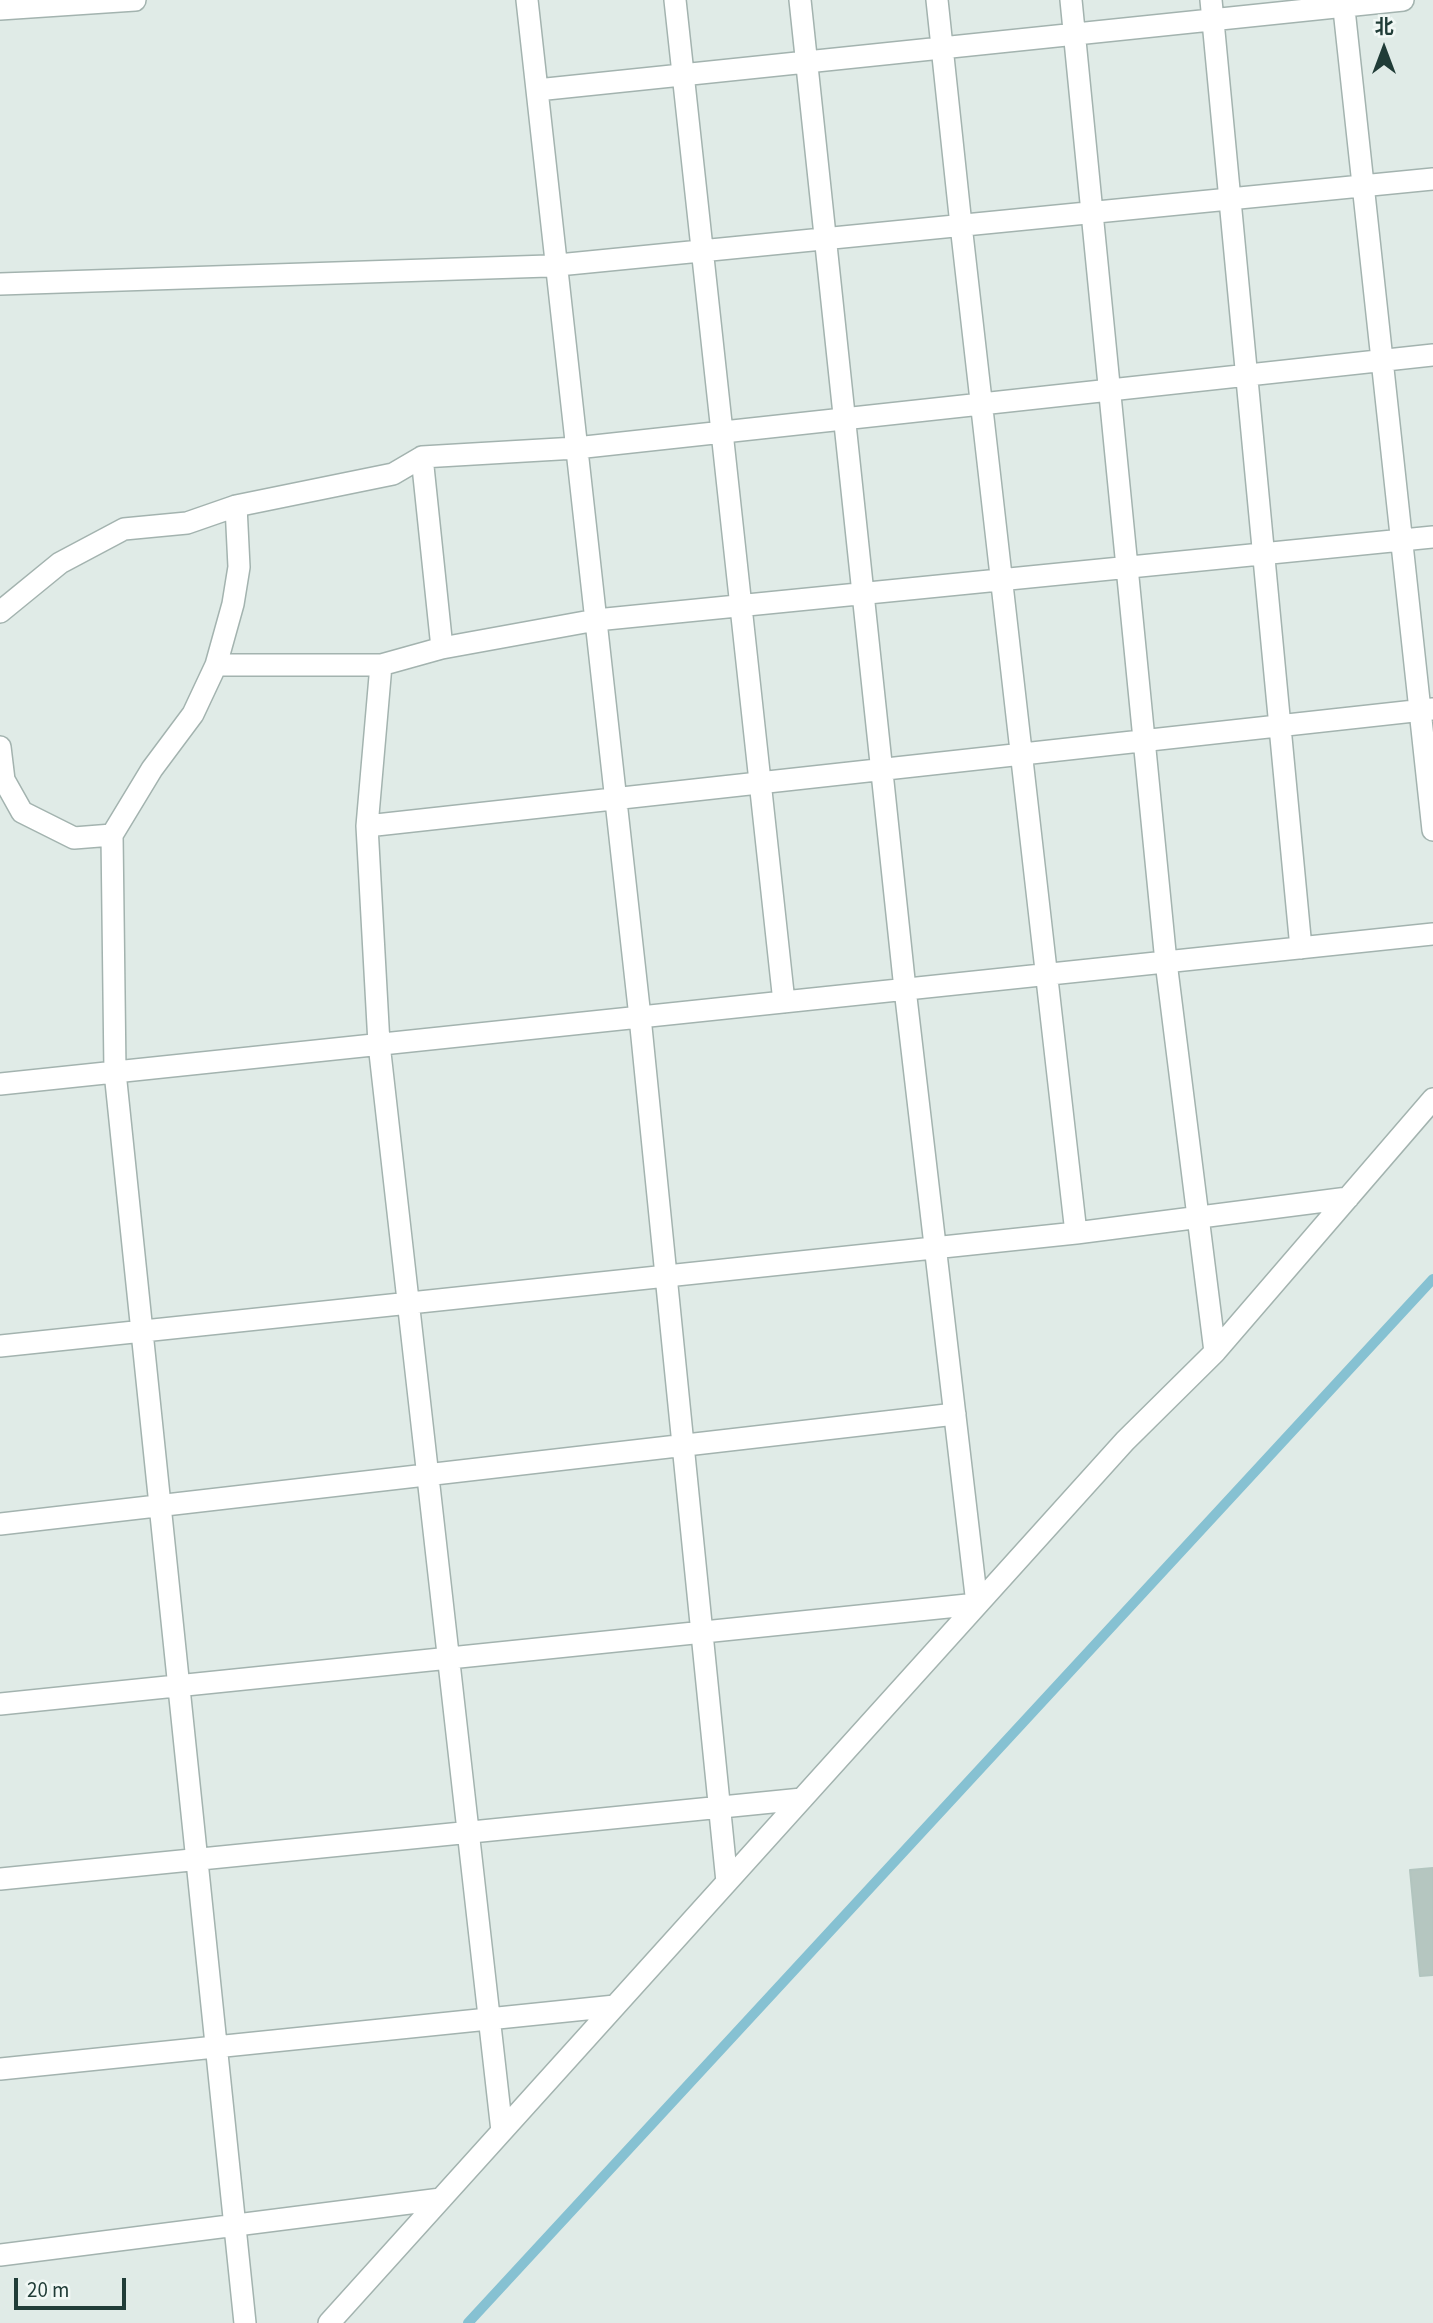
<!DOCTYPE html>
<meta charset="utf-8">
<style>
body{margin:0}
#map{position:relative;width:1433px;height:2323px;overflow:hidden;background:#e0ebe7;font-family:"Source Sans 3","Noto Sans SC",sans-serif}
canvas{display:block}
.north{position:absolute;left:1349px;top:14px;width:70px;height:70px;-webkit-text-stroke:5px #f1f8f5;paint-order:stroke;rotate:0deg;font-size:19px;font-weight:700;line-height:28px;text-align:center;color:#203c37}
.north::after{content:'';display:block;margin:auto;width:24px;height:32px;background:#203c37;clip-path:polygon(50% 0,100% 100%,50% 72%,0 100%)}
.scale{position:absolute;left:14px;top:2278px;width:112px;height:32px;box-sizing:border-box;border:4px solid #203c37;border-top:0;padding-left:9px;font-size:21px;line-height:24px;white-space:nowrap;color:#203c37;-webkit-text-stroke:5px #f1f8f5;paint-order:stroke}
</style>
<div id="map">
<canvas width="1433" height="2323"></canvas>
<div class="north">北</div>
<div class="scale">20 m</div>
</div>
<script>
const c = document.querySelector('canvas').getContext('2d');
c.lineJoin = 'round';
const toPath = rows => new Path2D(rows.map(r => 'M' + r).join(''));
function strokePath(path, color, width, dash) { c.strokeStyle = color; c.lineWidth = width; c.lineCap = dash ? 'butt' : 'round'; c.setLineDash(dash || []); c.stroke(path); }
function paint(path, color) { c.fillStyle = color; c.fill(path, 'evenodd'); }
strokePath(toPath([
 [468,2323,1433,1279]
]), '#86c1d2', 10);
const building = toPath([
 [1433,1868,1433,1975,1420,1976,1410,1870,1433,1868]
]);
paint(building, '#b5c6c0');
strokePath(building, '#b2c5bf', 2);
const minor = toPath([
 [527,0,640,1017,727,1882],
 [675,0,784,1002],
 [1071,0,1166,962,1215,1352],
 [1211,0,1301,948],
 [1343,0,1433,830],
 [0,9,135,0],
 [537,90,1403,0],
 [0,284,548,266,1433,179],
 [422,457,442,648,596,620,1433,537],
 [0,612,60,563,124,529,187,523,236,506,393,474,422,457,576,448,1433,355],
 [216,665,381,665,442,648],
 [381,665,367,826,379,1044,502,2131],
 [0,747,4,780,22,812,74,838,112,835,152,769,193,714,216,665,233,604,239,567,236,506],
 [367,826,1433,709],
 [112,835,115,1072,245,2323],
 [0,1084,1433,934],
 [1076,1233,1348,1198],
 [0,1346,1076,1233,961,225,937,0],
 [0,1524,955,1414],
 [0,1704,977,1604,905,989,800,0],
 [0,1879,802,1799],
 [0,2069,615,2006],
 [0,2255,441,2199],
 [329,2323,1125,1441,1215,1352,1433,1099]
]);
strokePath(minor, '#a3b3af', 24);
strokePath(minor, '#fff', 21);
</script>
